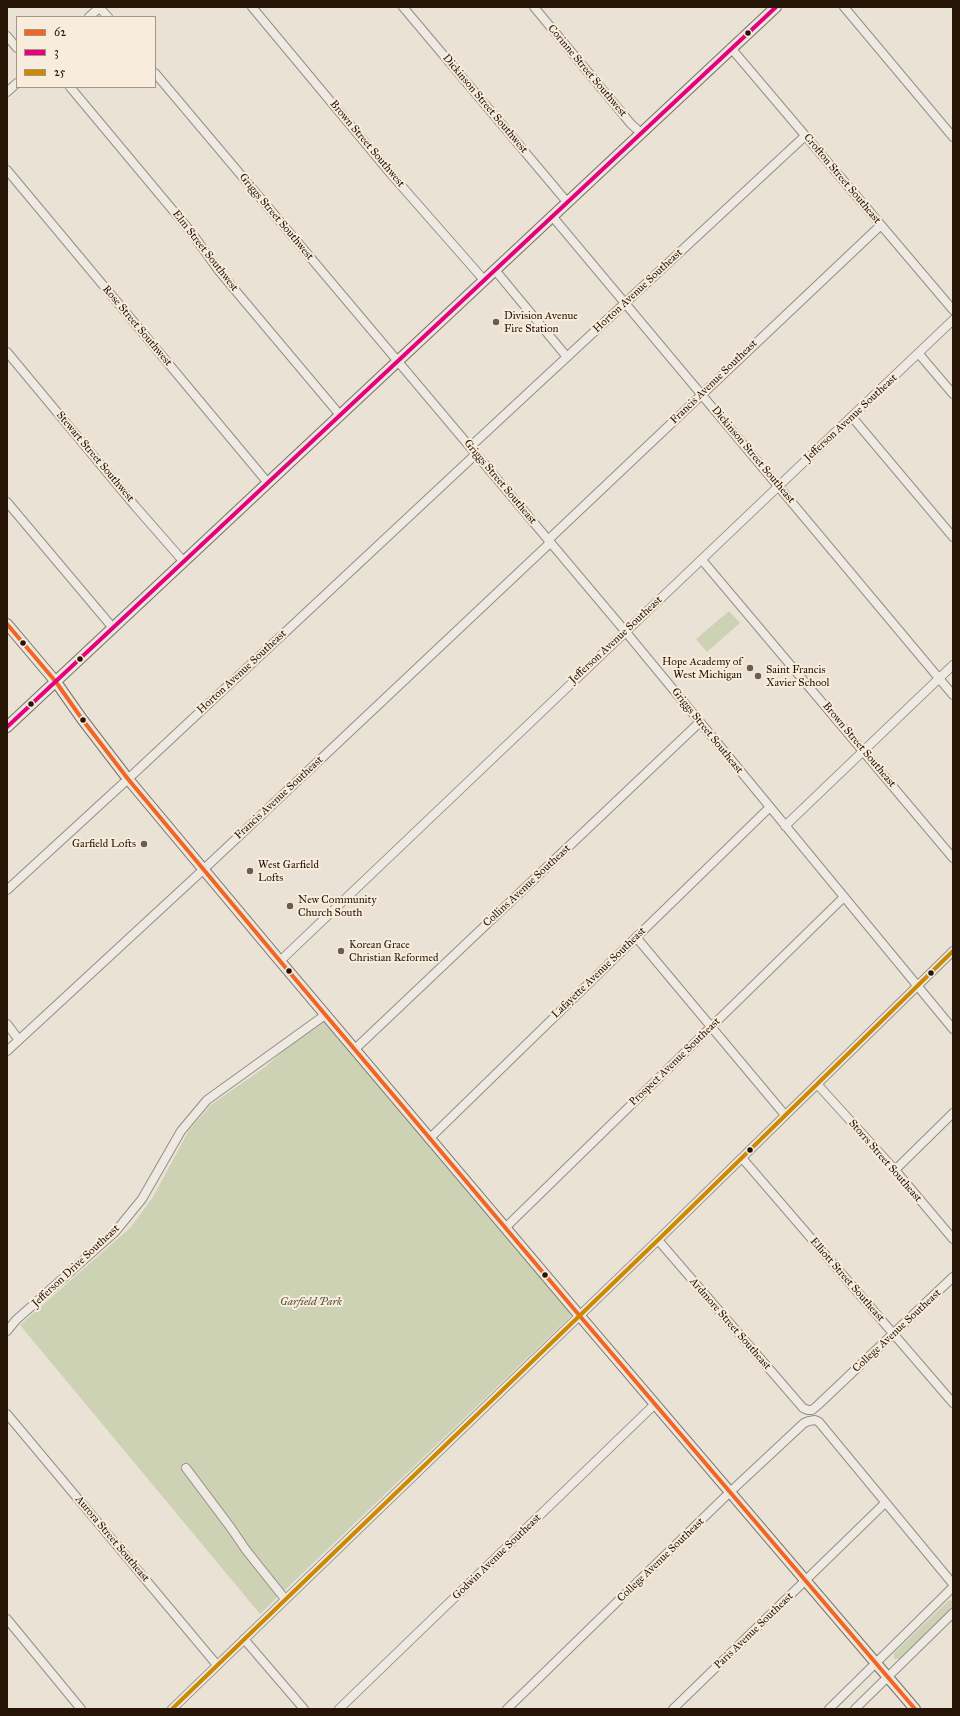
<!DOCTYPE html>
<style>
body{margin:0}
#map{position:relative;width:960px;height:1716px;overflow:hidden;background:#eae2d4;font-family:"IM FELL Great Primer",serif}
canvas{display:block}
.frame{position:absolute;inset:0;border:8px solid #261407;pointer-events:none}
.legend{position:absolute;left:16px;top:16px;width:140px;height:72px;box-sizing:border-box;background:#f8eddd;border:1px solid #a49687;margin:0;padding:5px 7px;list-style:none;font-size:12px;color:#261407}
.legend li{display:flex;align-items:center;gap:8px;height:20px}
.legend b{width:20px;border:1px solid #a49687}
</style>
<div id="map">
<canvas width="960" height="1716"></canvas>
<div class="frame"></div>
<ul class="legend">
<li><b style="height:5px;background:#f26522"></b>62</li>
<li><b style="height:5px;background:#e5007d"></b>3</li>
<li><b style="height:5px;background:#cd8901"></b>25</li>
</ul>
</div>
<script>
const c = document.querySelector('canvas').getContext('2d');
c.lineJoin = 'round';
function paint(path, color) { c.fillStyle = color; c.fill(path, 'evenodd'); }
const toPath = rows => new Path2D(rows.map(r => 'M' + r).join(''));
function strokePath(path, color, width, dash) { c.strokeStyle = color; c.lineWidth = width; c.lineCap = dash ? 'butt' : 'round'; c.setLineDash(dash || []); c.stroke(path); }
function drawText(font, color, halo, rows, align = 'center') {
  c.font = font + ' "IM FELL Great Primer",serif'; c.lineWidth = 4; c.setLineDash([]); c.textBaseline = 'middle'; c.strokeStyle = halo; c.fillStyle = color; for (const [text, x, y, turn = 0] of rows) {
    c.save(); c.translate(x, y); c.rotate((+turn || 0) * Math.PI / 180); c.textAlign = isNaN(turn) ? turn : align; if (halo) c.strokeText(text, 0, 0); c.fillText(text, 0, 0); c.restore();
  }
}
paint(toPath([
 [729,611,740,623,707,652,696,639],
 [322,1017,572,1315,260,1614,20,1325,131,1227,153,1197,189,1130,212,1104,265,1067],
 [949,1600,953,1601,953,1607,900,1659,894,1659,894,1653]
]), '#cdd2b5');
const minor = toPath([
 [99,7,108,17],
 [252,7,391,174,484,280],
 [403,7,567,202],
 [534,7,631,124,641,133],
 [844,7,953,137],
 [89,17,100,7],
 [7,36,17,48],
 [731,48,953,310],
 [155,73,625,631,953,1029],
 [70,87,191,232,219,271,340,415],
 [7,92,17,83],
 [7,170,268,483],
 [552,216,953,695],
 [495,270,567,357],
 [7,352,135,506,184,562],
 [919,354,953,394],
 [852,417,953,537],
 [470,447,805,136],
 [7,502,113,628],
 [548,540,881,225],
 [702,560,953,858],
 [785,826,953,665],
 [7,890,128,779,476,454],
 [636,937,785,1115],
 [280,961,953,320],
 [7,1024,19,1040],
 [355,1049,700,722],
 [7,1051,204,869,550,543],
 [817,1084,895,1170,953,1239],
 [429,1139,769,808],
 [742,1158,953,1403],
 [895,1170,953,1113],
 [505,1228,844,897],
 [658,1240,803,1408,808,1410,812,1410,818,1405,953,1277],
 [7,1331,16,1320,115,1232,142,1199,181,1131,207,1100,325,1015],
 [7,1414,217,1665],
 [186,1468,231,1528,246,1550,285,1599],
 [7,1619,81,1709],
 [244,1639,304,1709],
 [172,1709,658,1240,953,951],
 [339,1709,655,1404],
 [507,1709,730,1492,804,1423,809,1421,815,1420,819,1422,953,1584],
 [673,1709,885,1503],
 [829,1709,953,1587],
 [855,1709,953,1613]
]);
const major = toPath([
 [7,624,56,682,82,719,128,779,280,961,579,1315,915,1709],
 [7,727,776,7]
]);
strokePath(minor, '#958e84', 10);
strokePath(major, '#797269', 12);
strokePath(minor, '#eeeae3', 8);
strokePath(major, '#ebe6de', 10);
strokePath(toPath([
 [7,624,56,682,82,719,128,779,280,961,579,1315,915,1709]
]), '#f26522', 4);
strokePath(toPath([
 [7,727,776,7]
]), '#e5007d', 4);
strokePath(toPath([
 [172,1709,658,1240,953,951]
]), '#cd8901', 4);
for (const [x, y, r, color] of [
 [748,33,3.5,"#261407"],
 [496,322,4,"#6b5c4f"],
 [23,643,3.5,"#261407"],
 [80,659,3.5,"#261407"],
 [750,668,4,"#6b5c4f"],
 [758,676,4,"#6b5c4f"],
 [31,704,3.5,"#261407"],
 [83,720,3.5,"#261407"],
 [144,844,4,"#6b5c4f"],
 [250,871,4,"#6b5c4f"],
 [290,906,4,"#6b5c4f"],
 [341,951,4,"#6b5c4f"],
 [289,971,3.5,"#261407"],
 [931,973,3.5,"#261407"],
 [750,1150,3.5,"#261407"],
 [545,1275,3.5,"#261407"]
]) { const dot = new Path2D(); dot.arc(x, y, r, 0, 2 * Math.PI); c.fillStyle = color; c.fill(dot); strokePath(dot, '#f8eddd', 1.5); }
drawText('11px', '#261407', '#f8eddd', [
 ["Corinne Street Southwest",587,71,50],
 ["Dickinson Street Southwest",485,104,50],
 ["Brown Street Southwest",367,144,50],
 ["Crofton Street Southeast",842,179,50],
 ["Griggs Street Southwest",276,217,50],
 ["Elm Street Southwest",205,251,52],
 ["Horton Avenue Southeast",638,291,-43],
 ["Rose Street Southwest",137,326,50],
 ["Francis Avenue Southeast",714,382,-44],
 ["Jefferson Avenue Southeast",851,418,-43],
 ["Dickinson Street Southeast",753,455,50],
 ["Stewart Street Southwest",95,457,50],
 ["Griggs Street Southeast",500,482,50],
 ["Jefferson Avenue Southeast",616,640,-43],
 ["Horton Avenue Southeast",242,672,-43],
 ["Griggs Street Southeast",707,731,51],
 ["Brown Street Southeast",859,745,50],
 ["Francis Avenue Southeast",279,798,-43],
 ["Collins Avenue Southeast",527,886,-43],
 ["Lafayette Avenue Southeast",599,973,-44],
 ["Prospect Avenue Southeast",675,1062,-44],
 ["Storrs Street Southeast",885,1161,49],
 ["Jefferson Drive Southeast",76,1266,-43],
 ["Elliott Street Southeast",847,1280,49],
 ["Ardmore Street Southeast",730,1324,49],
 ["College Avenue Southeast",897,1331,-43],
 ["Aurora Street Southeast",112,1539,50],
 ["Godwin Avenue Southeast",497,1557,-44],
 ["College Avenue Southeast",661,1560,-44],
 ["Paris Avenue Southeast",754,1631,-44]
]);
drawText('11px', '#261407', '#f8eddd', [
 ["Division Avenue",504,316],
 ["Fire Station",504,329],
 ["Hope Academy of",742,662,"right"],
 ["West Michigan",742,675,"right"],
 ["Saint Francis",766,670],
 ["Xavier School",766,683],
 ["Garfield Lofts",136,844,"right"],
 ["West Garfield",258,865],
 ["Lofts",258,878],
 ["New Community",298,900],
 ["Church South",298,913],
 ["Korean Grace",349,945],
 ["Christian Reformed",349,958]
], 'left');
drawText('italic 11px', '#58523b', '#f8eddd', [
 ["Garfield Park",311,1302]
]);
</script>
